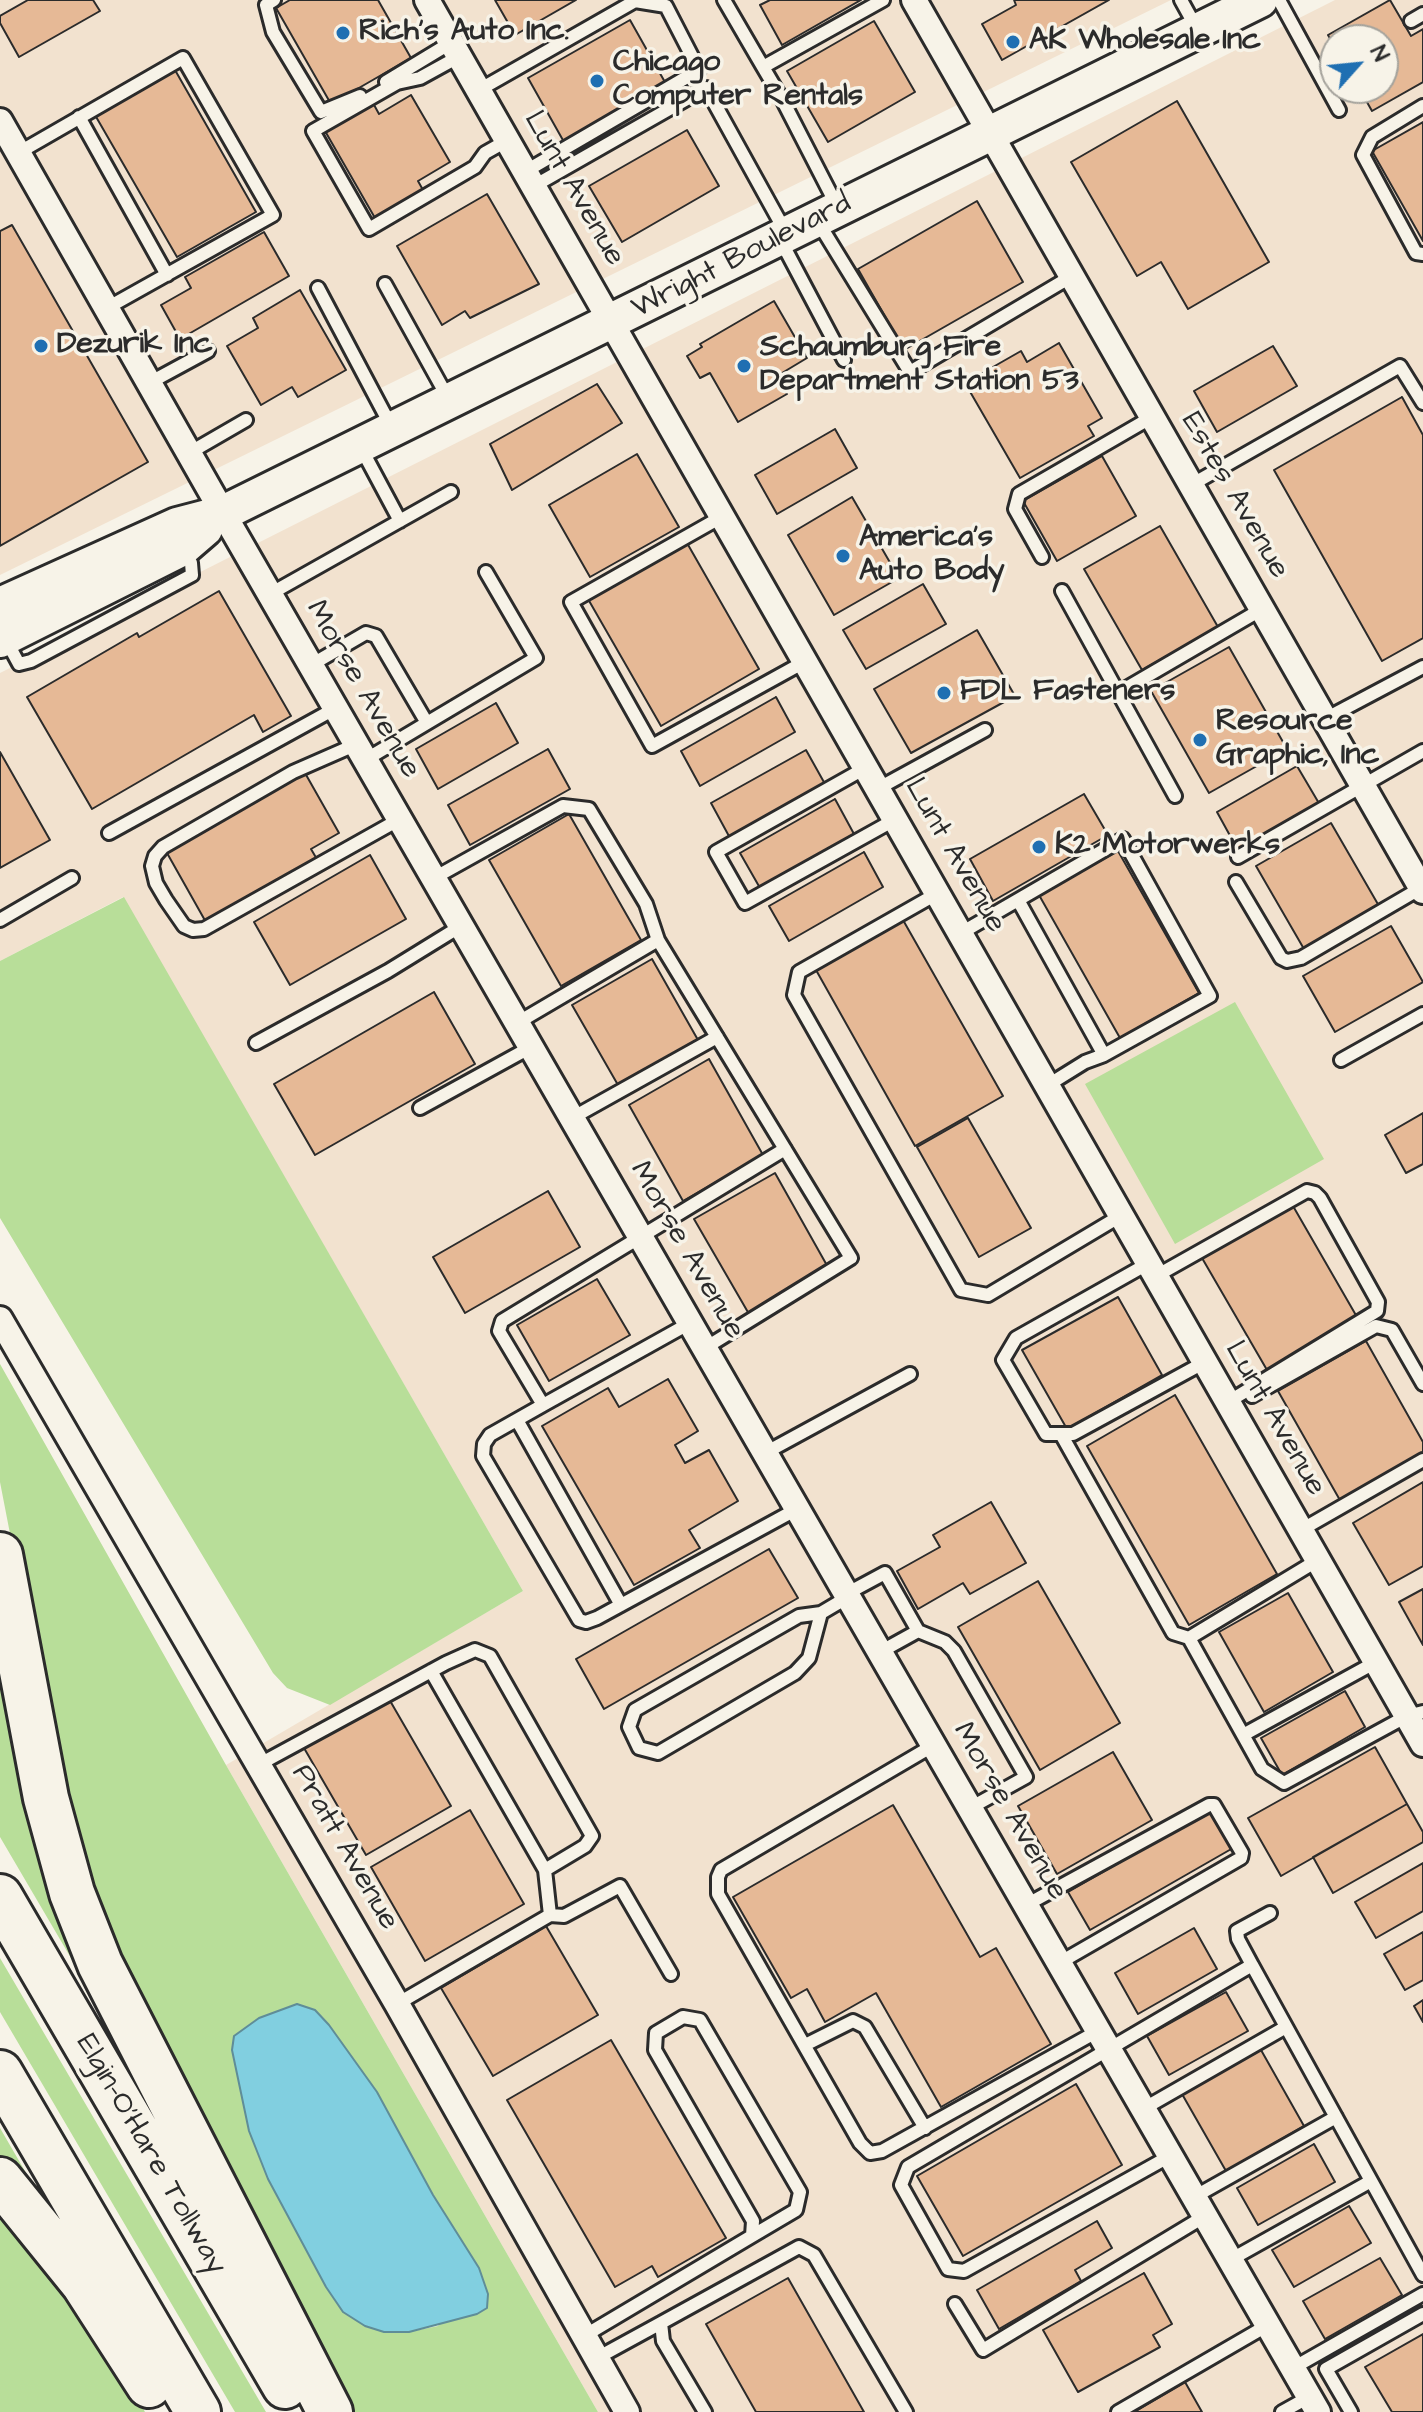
<!DOCTYPE html>
<style>
body{margin:0}
#map{position:relative;width:1423px;height:2412px;overflow:hidden;background:#f7f3e8;font-family:"Architects Daughter",sans-serif}
canvas{display:block}
.north{position:absolute;left:1319px;top:24px;width:80px;height:80px;box-sizing:border-box;background:#f7f3e8;border:2px solid #a5a39c;border-radius:50%;rotate:63deg;font-size:22px;font-weight:700;line-height:32px;text-align:center;color:#2b2b2b}
.north::after{content:'';display:block;margin:auto;width:28px;height:36px;background:#1f6fb2;clip-path:polygon(50% 0,100% 100%,50% 72%,0 100%)}
</style>
<div id="map">
<canvas width="1423" height="2412"></canvas>
<div class="north">N</div>
</div>
<script>
const c = document.querySelector('canvas').getContext('2d');
c.lineJoin = 'round';
function paint(path, color) { c.fillStyle = color; c.fill(path, 'evenodd'); }
const toPath = rows => new Path2D(rows.map(r => 'M' + r).join(''));
function strokePath(path, color, width, dash) { c.strokeStyle = color; c.lineWidth = width; c.lineCap = dash ? 'butt' : 'round'; c.setLineDash(dash || []); c.stroke(path); }
function drawText(font, color, halo, rows, align = 'center') {
  c.font = font + ' "Architects Daughter",sans-serif'; c.lineWidth = 7; c.setLineDash([]); c.textBaseline = 'middle'; c.strokeStyle = halo; c.fillStyle = color; for (const [text, x, y, turn = 0] of rows) {
    c.save(); c.translate(x, y); c.rotate((+turn || 0) * Math.PI / 180); c.textAlign = isNaN(turn) ? turn : align; if (halo) c.strokeText(text, 0, 0); c.fillText(text, 0, 0); c.restore();
  }
}
paint(toPath([
 [0,0,1171,0,0,575],
 [1335,0,1423,0,1423,2412,598,2412,226,1765,523,1591,123,897,0,961,0,673],
 [1335,40,1383,40,1383,88,1335,88]
]), '#f2e2cf');
paint(toPath([
 [124,897,523,1591,330,1705,287,1688,273,1673,0,1218,0,961],
 [1235,1002,1324,1159,1175,1244,1085,1084],
 [0,1364,226,1765,598,2412,348,2412,103,1932,60,1792,0,1482],
 [297,2005,315,2010,377,2092,433,2195,479,2268,438,2326,409,2332,384,2332,365,2326,343,2312,326,2287,268,2179,249,2131],
 [0,1640,95,1999,0,1837],
 [0,1958,266,2412,235,2412,0,2012],
 [0,2128,40,2197,0,2159],
 [0,2205,111,2356,145,2412,0,2412]
]), '#b8de99');
const water = toPath([
 [297,2004,315,2010,329,2025,377,2092,433,2195,479,2268,488,2294,487,2308,477,2314,409,2332,384,2332,365,2326,343,2312,326,2287,268,2179,249,2131,232,2050,234,2036,259,2018,297,2004]
]);
paint(water, '#81cfe0');
strokePath(water, '#5f8d98', 2);
const building = toPath([
 [28,0,93,0,100,11,19,57,0,23,0,16,28,0],
 [290,0,378,0,411,58,331,104,276,8,290,0],
 [495,0,576,0,515,35,495,0],
 [770,0,861,0,782,45,760,5,770,0],
 [1014,0,1109,0,1002,60,982,24,1016,5,1014,0],
 [1390,0,1411,36,1423,29,1423,82,1372,111,1359,88,1383,88,1383,40,1335,40,1335,47,1328,35,1390,0],
 [630,20,666,84,564,142,528,78,630,20],
 [874,21,915,92,828,142,787,71,874,21],
 [175,70,256,212,177,257,95,115,175,70],
 [411,95,450,162,418,181,423,190,375,218,325,131,373,103,379,114,411,95],
 [1177,101,1269,262,1188,309,1161,262,1137,276,1071,162,1177,101],
 [1423,122,1423,241,1372,151,1423,122],
 [687,130,719,186,622,242,589,186,687,130],
 [487,194,539,284,470,318,465,311,442,325,397,246,487,194],
 [977,201,1023,282,904,350,858,269,977,201],
 [12,225,148,462,0,546,0,231,12,225],
 [264,232,289,276,180,339,161,305,191,288,185,277,264,232],
 [300,290,346,370,298,397,292,387,261,405,227,346,258,328,253,318,300,290],
 [774,301,807,358,777,376,787,394,738,422,710,373,700,378,687,356,702,347,700,344,774,301],
 [1059,343,1102,418,1088,426,1094,436,1020,478,965,383,1021,351,1027,362,1059,343],
 [1273,346,1297,386,1217,432,1194,391,1273,346],
 [597,384,622,423,512,490,490,444,597,384],
 [1402,397,1423,435,1423,638,1382,661,1274,470,1402,397],
 [835,429,857,468,777,514,755,475,835,429],
 [637,454,679,527,590,577,549,505,637,454],
 [1102,456,1136,516,1057,561,1023,501,1102,456],
 [852,497,899,578,834,615,788,535,852,497],
 [1160,526,1218,627,1142,670,1084,569,1160,526],
 [687,543,759,669,661,726,588,599,687,543],
 [923,584,946,624,866,669,843,630,923,584],
 [219,591,291,716,263,732,254,715,92,809,27,697,137,633,139,637,219,591],
 [977,630,1015,696,911,753,874,689,977,630],
 [1229,647,1287,749,1209,793,1151,691,1229,647],
 [776,697,795,732,700,786,681,751,776,697],
 [496,703,518,743,438,789,416,749,496,703],
 [548,749,570,789,470,845,448,805,548,749],
 [806,750,825,784,730,838,711,803,806,750],
 [0,752,50,840,0,868,0,752],
 [1297,766,1320,805,1239,852,1217,812,1297,766],
 [305,773,339,833,311,849,318,861,207,924,167,853,305,773],
 [1084,794,1108,835,993,901,970,859,1084,794],
 [835,799,854,834,760,888,740,853,835,799],
 [569,814,641,940,561,986,489,860,569,814],
 [1331,823,1379,906,1304,949,1256,866,1331,823],
 [1118,851,1199,993,1120,1038,1039,895,1118,851],
 [864,852,883,887,789,941,769,906,864,852],
 [370,855,406,919,290,985,254,922,370,855],
 [903,920,1003,1096,915,1146,816,970,903,920],
 [1391,926,1423,982,1335,1032,1303,976,1391,926],
 [652,959,698,1040,618,1085,572,1005,652,959],
 [434,992,475,1064,315,1155,274,1084,434,992],
 [709,1059,763,1155,683,1201,629,1105,709,1059],
 [1423,1113,1423,1164,1406,1173,1385,1135,1423,1113],
 [968,1118,1031,1228,979,1257,917,1147,968,1118],
 [775,1173,829,1269,749,1314,694,1219,775,1173],
 [548,1191,580,1247,465,1313,433,1257,548,1191],
 [1293,1206,1357,1317,1267,1370,1202,1258,1293,1206],
 [597,1279,630,1335,549,1381,517,1325,597,1279],
 [1118,1297,1162,1375,1067,1429,1022,1350,1118,1297],
 [1366,1341,1423,1442,1423,1455,1341,1502,1278,1391,1366,1341],
 [668,1379,698,1431,675,1445,685,1463,709,1450,738,1501,689,1530,700,1548,634,1585,542,1426,608,1388,619,1407,668,1379],
 [1175,1395,1277,1574,1189,1625,1087,1446,1175,1395],
 [1423,1482,1423,1566,1389,1585,1353,1523,1423,1482],
 [991,1502,1026,1563,970,1594,963,1583,918,1609,897,1571,940,1547,933,1535,991,1502],
 [769,1549,798,1598,604,1709,576,1659,769,1549],
 [1038,1581,1120,1723,1040,1770,958,1627,1038,1581],
 [1423,1589,1423,1645,1399,1602,1423,1589],
 [1288,1593,1333,1672,1264,1712,1219,1632,1288,1593],
 [1345,1691,1365,1727,1282,1775,1261,1738,1345,1691],
 [389,1699,451,1806,366,1855,304,1748,389,1699],
 [1375,1747,1407,1804,1281,1876,1248,1818,1375,1747],
 [1113,1752,1152,1820,1057,1874,1018,1806,1113,1752],
 [1407,1804,1423,1832,1423,1842,1333,1893,1313,1857,1407,1804],
 [893,1805,980,1957,996,1948,1051,2044,941,2107,876,1993,825,2022,807,1989,791,1998,733,1897,893,1805],
 [470,1810,524,1904,425,1961,371,1867,470,1810],
 [1211,1810,1233,1848,1090,1930,1068,1892,1211,1810],
 [1423,1863,1423,1911,1376,1938,1355,1902,1423,1863],
 [546,1926,598,2015,493,2076,441,1988,546,1926],
 [1194,1928,1217,1969,1138,2014,1115,1973,1194,1928],
 [1423,1932,1423,1980,1405,1990,1384,1954,1423,1932],
 [1226,1992,1248,2031,1169,2075,1147,2036,1226,1992],
 [1423,2000,1423,2022,1414,2006,1423,2000],
 [611,2040,726,2238,658,2277,652,2266,615,2287,507,2100,611,2040],
 [1261,2050,1304,2126,1226,2171,1182,2094,1261,2050],
 [1076,2084,1122,2165,963,2256,917,2176,1076,2084],
 [1314,2144,1335,2182,1258,2225,1237,2188,1314,2144],
 [1349,2206,1371,2243,1294,2287,1272,2250,1349,2206],
 [1097,2221,1112,2248,1075,2270,1081,2281,999,2329,977,2290,1097,2221],
 [1380,2258,1402,2295,1325,2339,1303,2301,1380,2258],
 [1144,2273,1172,2324,1153,2335,1160,2347,1078,2392,1043,2330,1144,2273],
 [788,2278,864,2412,756,2412,706,2324,788,2278],
 [1423,2334,1423,2412,1392,2412,1365,2367,1423,2334],
 [1185,2382,1202,2412,1134,2412,1185,2382]
]);
paint(building, '#e6b996');
strokePath(building, '#2b2b2b', 2);
const lane = toPath([
 [274,0,266,5,273,32,321,112,360,96],
 [724,0,763,67],
 [1181,0,1197,29],
 [1279,0,1339,110],
 [1411,21,1423,14],
 [460,56,420,78,397,83,313,131,369,229,475,167,485,153,508,140],
 [386,82,452,42],
 [479,90,635,1,666,6,699,70,526,171],
 [1423,106,1372,137,1363,155,1416,253,1423,254],
 [79,117,167,275],
 [18,153,183,58,273,215,107,308],
 [534,186,706,88,785,231],
 [838,208,783,101,763,67,883,0],
 [818,222,910,372,1072,276],
 [781,241,844,360],
 [385,284,448,398],
 [318,288,391,426],
 [149,383,208,351],
 [361,448,400,521],
 [189,453,246,420],
 [1191,485,1400,366,1423,403],
 [723,516,571,602,652,746,806,661],
 [1042,557,1015,509,1019,494,1152,417],
 [1062,591,1175,796],
 [270,594,451,492],
 [6,640,19,664,31,661,192,575,191,563,183,550],
 [311,665,366,633,376,636,427,723],
 [1118,693,1262,609],
 [1325,719,1423,667],
 [357,744,293,772,163,847,155,856,152,866,156,883,166,900,184,926,193,930,204,929,400,819],
 [365,760,536,658,486,572],
 [867,767,716,852,745,903,896,819],
 [879,788,985,730],
 [109,833,336,708],
 [1238,857,1423,751],
 [434,878,563,806,589,809,646,904,658,940],
 [1236,882,1281,958,1287,961,1301,958,1421,888],
 [938,893,799,972,794,995,961,1290,988,1295,1122,1215],
 [1018,900,1104,1055],
 [0,920,72,878],
 [961,933,1123,839,1210,996,1104,1055,1085,1062,1048,1085],
 [517,1023,658,940,851,1258,705,1348],
 [256,1043,388,971,461,926],
 [1341,1060,1423,1014],
 [420,1108,531,1047],
 [572,1118,717,1037],
 [1149,1263,1016,1338,1003,1360,1046,1434,1073,1434,1205,1362],
 [1156,1276,1307,1191,1315,1193,1320,1198,1378,1302,1377,1311,1228,1402],
 [690,1323,543,1405,499,1331,502,1321,785,1149],
 [1252,1396,1376,1326,1392,1330,1423,1384],
 [543,1405,490,1435,484,1444,483,1456,579,1620,586,1622,597,1618,797,1509],
 [517,1420,621,1605],
 [1061,1434,1173,1633,1189,1638,1318,1560],
 [765,1453,910,1374],
 [1301,1530,1423,1460],
 [846,1594,885,1573,918,1631,880,1652],
 [821,1613,809,1658,795,1673,658,1753,639,1748,629,1727,635,1710,799,1616,821,1613,848,1597],
 [918,1631,945,1642,954,1651,1026,1777,970,1808],
 [1189,1638,1262,1769,1284,1783,1407,1716,1423,1712],
 [431,1671,545,1870],
 [1243,1735,1376,1662],
 [934,1745,721,1870,718,1877,718,1894,860,2143,870,2153,882,2151,1098,2031],
 [258,1765,446,1663,475,1650,490,1656,592,1836,585,1846,545,1870,550,1915,397,2004],
 [1026,1905,1209,1805,1214,1805,1242,1853,1241,1858,1059,1963],
 [550,1915,564,1916,620,1886,671,1974],
 [1252,1965,1238,1939,1237,1931,1270,1913],
 [805,2045,853,2021,865,2027,925,2128],
 [1143,2109,1286,2027],
 [1170,2156,964,2271,948,2269,901,2185,908,2167,1252,1965,1423,2275],
 [1194,2197,1336,2117],
 [1230,2260,1371,2181],
 [955,2304,983,2350,1205,2216],
 [584,2336,752,2236,796,2210,800,2192,700,2020,683,2017,656,2033,655,2050,753,2221,752,2236],
 [597,2358,661,2323],
 [1293,2368,1423,2294],
 [705,2412,663,2341,661,2323,799,2247,814,2255,906,2412],
 [1118,2412,1268,2325],
 [1282,2412,1309,2397],
 [1351,2412,1326,2369,1423,2314]
]);
const street = toPath([
 [427,0,1423,1744],
 [914,0,1423,891],
 [0,121,223,513,1318,2412],
 [0,1319,397,2004,627,2412]
]);
const secondary = toPath([
 [0,605,177,525,223,513,1260,0],
 [0,640,183,548,205,529]
]);
const highway = toPath([
 [0,1555,46,1798,72,1893,100,1964,330,2412],
 [0,1897,285,2386],
 [0,2073,198,2412],
 [0,2180,84,2284,149,2385]
]);
strokePath(lane, '#2b2b2b', 18);
strokePath(street, '#2b2b2b', 30);
strokePath(secondary, '#2b2b2b', 40);
strokePath(highway, '#2b2b2b', 50);
strokePath(lane, '#f7f3e8', 12);
strokePath(street, '#f7f3e8', 24);
strokePath(secondary, '#f7f3e8', 34);
strokePath(highway, '#f7f3e8', 44);
for (const [x, y, r, color] of [
 [343,33,8,"#1f6fb2"],
 [1013,42,8,"#1f6fb2"],
 [597,81,8,"#1f6fb2"],
 [41,346,8,"#1f6fb2"],
 [744,366,8,"#1f6fb2"],
 [843,556,8,"#1f6fb2"],
 [944,693,8,"#1f6fb2"],
 [1200,740,8,"#1f6fb2"],
 [1039,847,8,"#1f6fb2"]
]) { const dot = new Path2D(); dot.arc(x, y, r, 0, 2 * Math.PI); c.fillStyle = color; c.fill(dot); strokePath(dot, '#f7f3e8', 3); }
drawText('bold 30px', '#2b2b2b', '#f7f3e8', [
 ["Rich's Auto Inc.",359,33],
 ["AK Wholesale Inc",1029,42],
 ["Chicago",613,64],
 ["Computer Rentals",613,98],
 ["Dezurik Inc",57,346],
 ["Schaumburg Fire",760,349],
 ["Department Station 53",760,383],
 ["America's",859,539],
 ["Auto Body",859,573],
 ["FDL Fasteners",960,693],
 ["Resource",1216,723],
 ["Graphic, Inc",1216,757],
 ["K2 Motorwerks",1055,847]
], 'left');
drawText('30px', '#2b2b2b', '#f7f3e8', [
 ["Lunt Avenue",573,189,60],
 ["Wright Boulevard",742,257,-27],
 ["Estes Avenue",1234,496,60],
 ["Morse Avenue",362,690,60],
 ["Lunt Avenue",954,856,60],
 ["Morse Avenue",686,1251,60],
 ["Lunt Avenue",1274,1419,60],
 ["Morse Avenue",1009,1812,60],
 ["Pratt Avenue",344,1848,60],
 ["Elgin-O'Hare Tollway",150,2155,60]
]);
</script>
